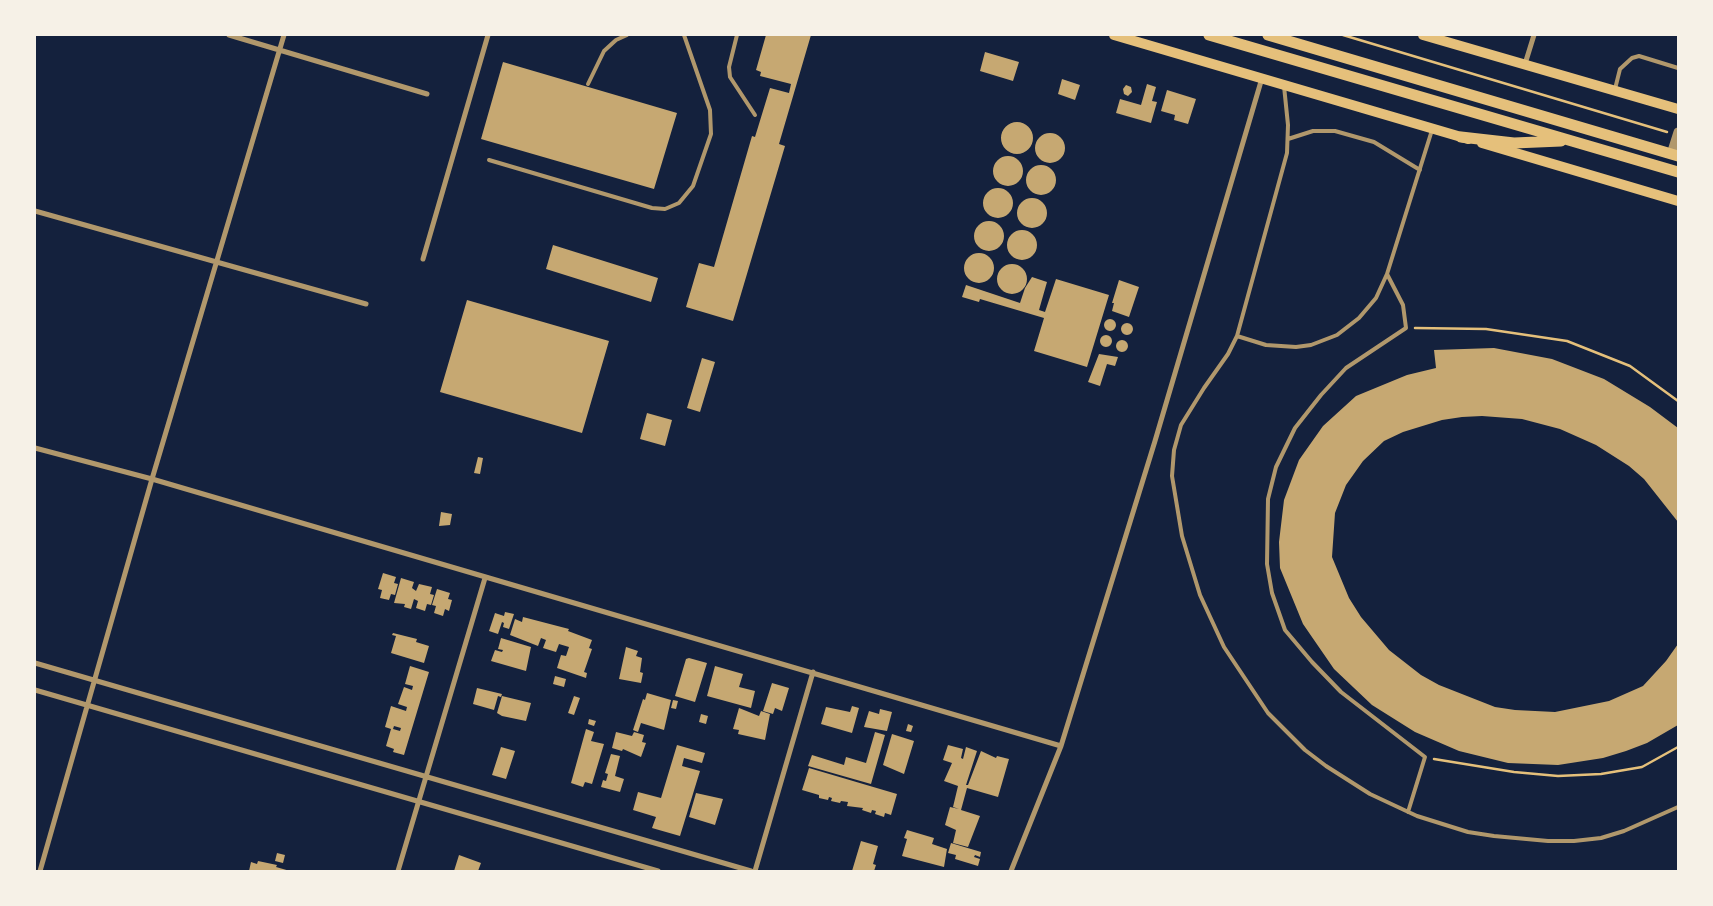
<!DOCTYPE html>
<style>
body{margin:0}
#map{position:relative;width:1713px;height:906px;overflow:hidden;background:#14213d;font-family:"Roboto Condensed",sans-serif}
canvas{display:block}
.frame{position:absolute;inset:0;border:36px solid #f6f1e7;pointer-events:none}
</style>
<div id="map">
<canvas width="1713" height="906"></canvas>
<div class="frame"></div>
</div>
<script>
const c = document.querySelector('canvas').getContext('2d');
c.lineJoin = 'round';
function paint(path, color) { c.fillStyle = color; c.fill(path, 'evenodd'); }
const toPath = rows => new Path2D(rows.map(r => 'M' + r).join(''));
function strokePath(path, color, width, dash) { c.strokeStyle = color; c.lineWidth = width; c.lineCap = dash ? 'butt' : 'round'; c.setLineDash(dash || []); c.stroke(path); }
paint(toPath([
 [766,35,811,35,779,144,785,146,733,321,686,307,699,263,714,267,752,136,755,137,770,88,789,93,791,84,760,76,761,72,756,70],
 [985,52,1019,62,1013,81,980,71],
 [503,62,677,113,654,189,481,139],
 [1062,79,1080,85,1075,100,1058,94],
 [1147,84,1156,87,1152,101,1157,102,1151,123,1116,113,1120,99,1141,105],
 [1126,85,1131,87,1132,92,1128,96,1124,94,1123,89],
 [1167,90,1196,99,1188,124,1174,120,1175,115,1161,111],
 '1001 138a16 16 0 1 1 32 0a16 16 0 1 1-32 0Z',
 '1035 148a15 15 0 1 1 30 0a15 15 0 1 1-30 0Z',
 '993 171a15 15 0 1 1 30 0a15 15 0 1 1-30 0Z',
 '1026 180a15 15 0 1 1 30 0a15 15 0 1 1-30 0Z',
 '983 203a15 15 0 1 1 30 0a15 15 0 1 1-30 0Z',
 '1017 213a15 15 0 1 1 30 0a15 15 0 1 1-30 0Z',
 '974 236a15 15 0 1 1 30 0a15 15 0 1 1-30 0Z',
 '1007 245a15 15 0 1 1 30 0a15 15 0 1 1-30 0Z',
 [553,245,658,278,651,302,546,269],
 '964 268a15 15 0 1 1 30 0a15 15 0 1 1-30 0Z',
 '997 279a15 15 0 1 1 30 0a15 15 0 1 1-30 0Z',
 [1032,277,1047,282,1039,310,1045,312,1056,279,1109,295,1087,367,1034,351,1044,318,980,299,979,302,962,297,966,285,1020,303,1025,288],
 [1119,280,1139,287,1129,317,1112,311,1114,303,1112,303],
 [467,300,609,341,582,433,440,392],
 '1104 325a6 6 0 1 1 12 0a6 6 0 1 1-12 0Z',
 '1121 329a6 6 0 1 1 12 0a6 6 0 1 1-12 0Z',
 '1100 341a6 6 0 1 1 12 0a6 6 0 1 1-12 0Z',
 '1116 346a6 6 0 1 1 12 0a6 6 0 1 1-12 0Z',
 [1494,348,1552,359,1604,379,1650,407,1678,428,1678,522,1644,479,1629,466,1596,445,1560,429,1522,419,1482,416,1462,417,1442,420,1403,432,1384,441,1363,461,1346,485,1335,513,1332,557,1349,598,1361,617,1389,650,1421,675,1439,685,1495,707,1515,710,1555,712,1609,701,1643,686,1666,661,1678,644,1678,725,1647,743,1626,751,1603,758,1558,765,1508,763,1459,751,1415,732,1372,705,1334,669,1303,624,1280,568,1279,542,1284,500,1299,460,1323,426,1356,396,1407,375,1436,368,1434,350],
 [1099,354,1118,357,1115,366,1107,364,1100,386,1088,382],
 [702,358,715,362,700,412,687,408],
 [647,413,672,420,665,446,640,439],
 [478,457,483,458,480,474,474,473],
 [441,512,452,514,450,525,439,526],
 [383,573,396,577,394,583,398,584,395,595,391,594,389,600,380,598,382,590,378,589],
 [401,578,414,582,412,588,416,591,419,584,432,587,430,594,434,595,431,605,427,604,425,611,416,608,418,601,414,599,411,609,404,607,405,604,394,603],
 [437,589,450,593,448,599,452,600,449,611,445,609,443,616,434,613,436,606,432,605],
 [505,612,514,614,509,629,503,627,504,623,502,622,498,634,489,631,495,613,504,616],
 [523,617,569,629,568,631,592,640,589,648,592,649,584,672,587,673,586,678,557,668,561,655,566,656,569,647,559,644,556,652,543,648,546,640,541,638,538,646,510,635,515,619,522,622],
 [393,633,417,639,416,642,429,646,424,663,391,653,396,636,392,635],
 [501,638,531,647,526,671,491,661,495,650,502,652,503,650,498,649],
 [626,647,638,651,636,656,642,658,640,672,643,673,641,683,619,679],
 [689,658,707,663,695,702,675,696,686,659],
 [410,666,429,672,404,755,393,752,394,749,386,746,391,729,385,727,391,706,406,711,407,707,398,704,404,687,412,690,413,686,405,684],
 [394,726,401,728,400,731,393,729],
 [715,666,743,674,739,687,755,691,751,708,707,696],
 [555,676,566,679,564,687,553,684],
 [772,683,789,688,782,711,775,708,773,714,763,711],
 [477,688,502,694,501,697,498,696,494,710,473,704],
 [647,693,671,700,664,730,641,723,638,732,633,730,643,699,645,700],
 [502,696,531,703,526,721,502,716,497,713],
 [574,696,580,698,574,715,568,713],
 [673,700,678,701,676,709,671,708],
 [852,706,859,708,852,733,821,724,826,707,850,712],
 [739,708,759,716,761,711,770,714,765,740,738,734,739,730,733,729],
 [880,709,892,712,887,731,864,727,869,711,879,714],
 [701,714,708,716,706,724,699,722],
 [589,719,596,721,594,726,588,724],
 [908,724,913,726,911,732,906,731],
 [586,729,594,732,591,741,604,744,592,784,585,782,583,787,571,783],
 [616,732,632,736,634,732,644,735,642,742,646,743,641,757,623,749,622,751,612,748],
 [875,732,885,735,871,784,808,766,812,755,844,765,846,757,866,763],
 [892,734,914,741,904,774,883,765],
 [677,745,705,753,702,763,684,758,682,766,700,771,680,836,652,828,656,817,633,810,638,792,661,798],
 [948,745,963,749,961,758,963,759,966,747,977,751,966,785,968,785,981,751,996,758,997,756,1009,759,998,797,967,788,961,810,980,816,968,847,953,843,956,830,945,825,950,807,959,809,953,807,958,786,944,781,952,763,943,760],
 [501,747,515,751,506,779,492,775],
 [611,754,620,756,615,776,624,779,620,792,601,787,603,780,606,781,608,774,605,773],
 [809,768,897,794,891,815,885,813,884,817,875,814,876,811,872,810,871,813,862,810,863,808,847,806,848,802,841,801,840,803,831,801,832,798,829,797,828,800,819,798,819,795,802,790],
 [696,793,723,799,715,825,689,817],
 [907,830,934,838,932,844,947,849,944,867,902,856,907,839,904,838],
 [861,841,878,846,873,864,876,865,874,871,852,871],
 [951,843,981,852,980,857,975,855,974,857,980,859,978,866,955,859,956,855,948,853],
 [277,853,285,855,283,863,275,861],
 [459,855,481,863,478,871,454,871],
 [258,861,277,865,276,867,290,871,249,871,251,862,257,864]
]), '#c6a872');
strokePath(toPath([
 [1343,35,1667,132],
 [1415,328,1486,329,1567,341,1630,366,1678,401],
 [1434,759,1514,772,1558,776,1601,774,1642,767,1678,747]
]), '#e5c07b', 2.5);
strokePath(toPath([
 [737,35,729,67,730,77,755,115],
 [588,84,604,51,616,40,627,35],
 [1284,86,1288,125,1287,153,1237,336,1228,354,1204,388,1181,425,1174,450,1172,476,1182,536,1200,595,1224,647,1268,713,1305,750,1326,766,1370,794,1417,816,1468,832,1494,836,1548,841,1574,841,1601,838,1624,831,1678,807],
 [1615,89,1620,69,1632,58,1639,56,1678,68],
 [1288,139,1313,131,1335,131,1374,142,1420,170],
 [489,160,652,208,665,209,679,203,693,186,711,134,710,110,684,35],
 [1387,274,1403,305,1406,328,1346,368,1321,395,1295,428,1276,467,1268,499,1267,564,1272,593,1285,630,1312,662,1341,692,1425,757,1408,812],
 [1237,336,1266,345,1296,347,1311,345,1337,335,1359,318,1376,298,1387,274,1432,130]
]), '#b1986c', 4);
strokePath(toPath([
 [229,35,427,94],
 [1525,64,1534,35],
 [35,211,366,304],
 [423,259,488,35],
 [35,448,152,479,1061,746],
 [35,663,751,871],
 [35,690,658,871],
 [40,871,152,479,284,35],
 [398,871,485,578],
 [755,871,813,672],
 [1011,871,1061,746,1155,441,1262,78]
]), '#b1986c', 5);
strokePath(toPath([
 [1671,154,1678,132]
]), '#b1986c', 9);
strokePath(toPath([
 [1114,35,1468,139],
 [1423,35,1678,109],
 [1482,143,1678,201]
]), '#e5c07b', 10);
strokePath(toPath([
 [1209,35,1678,172],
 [1268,35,1678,156],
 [1461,137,1514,143,1561,141]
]), '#e5c07b', 11);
</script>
